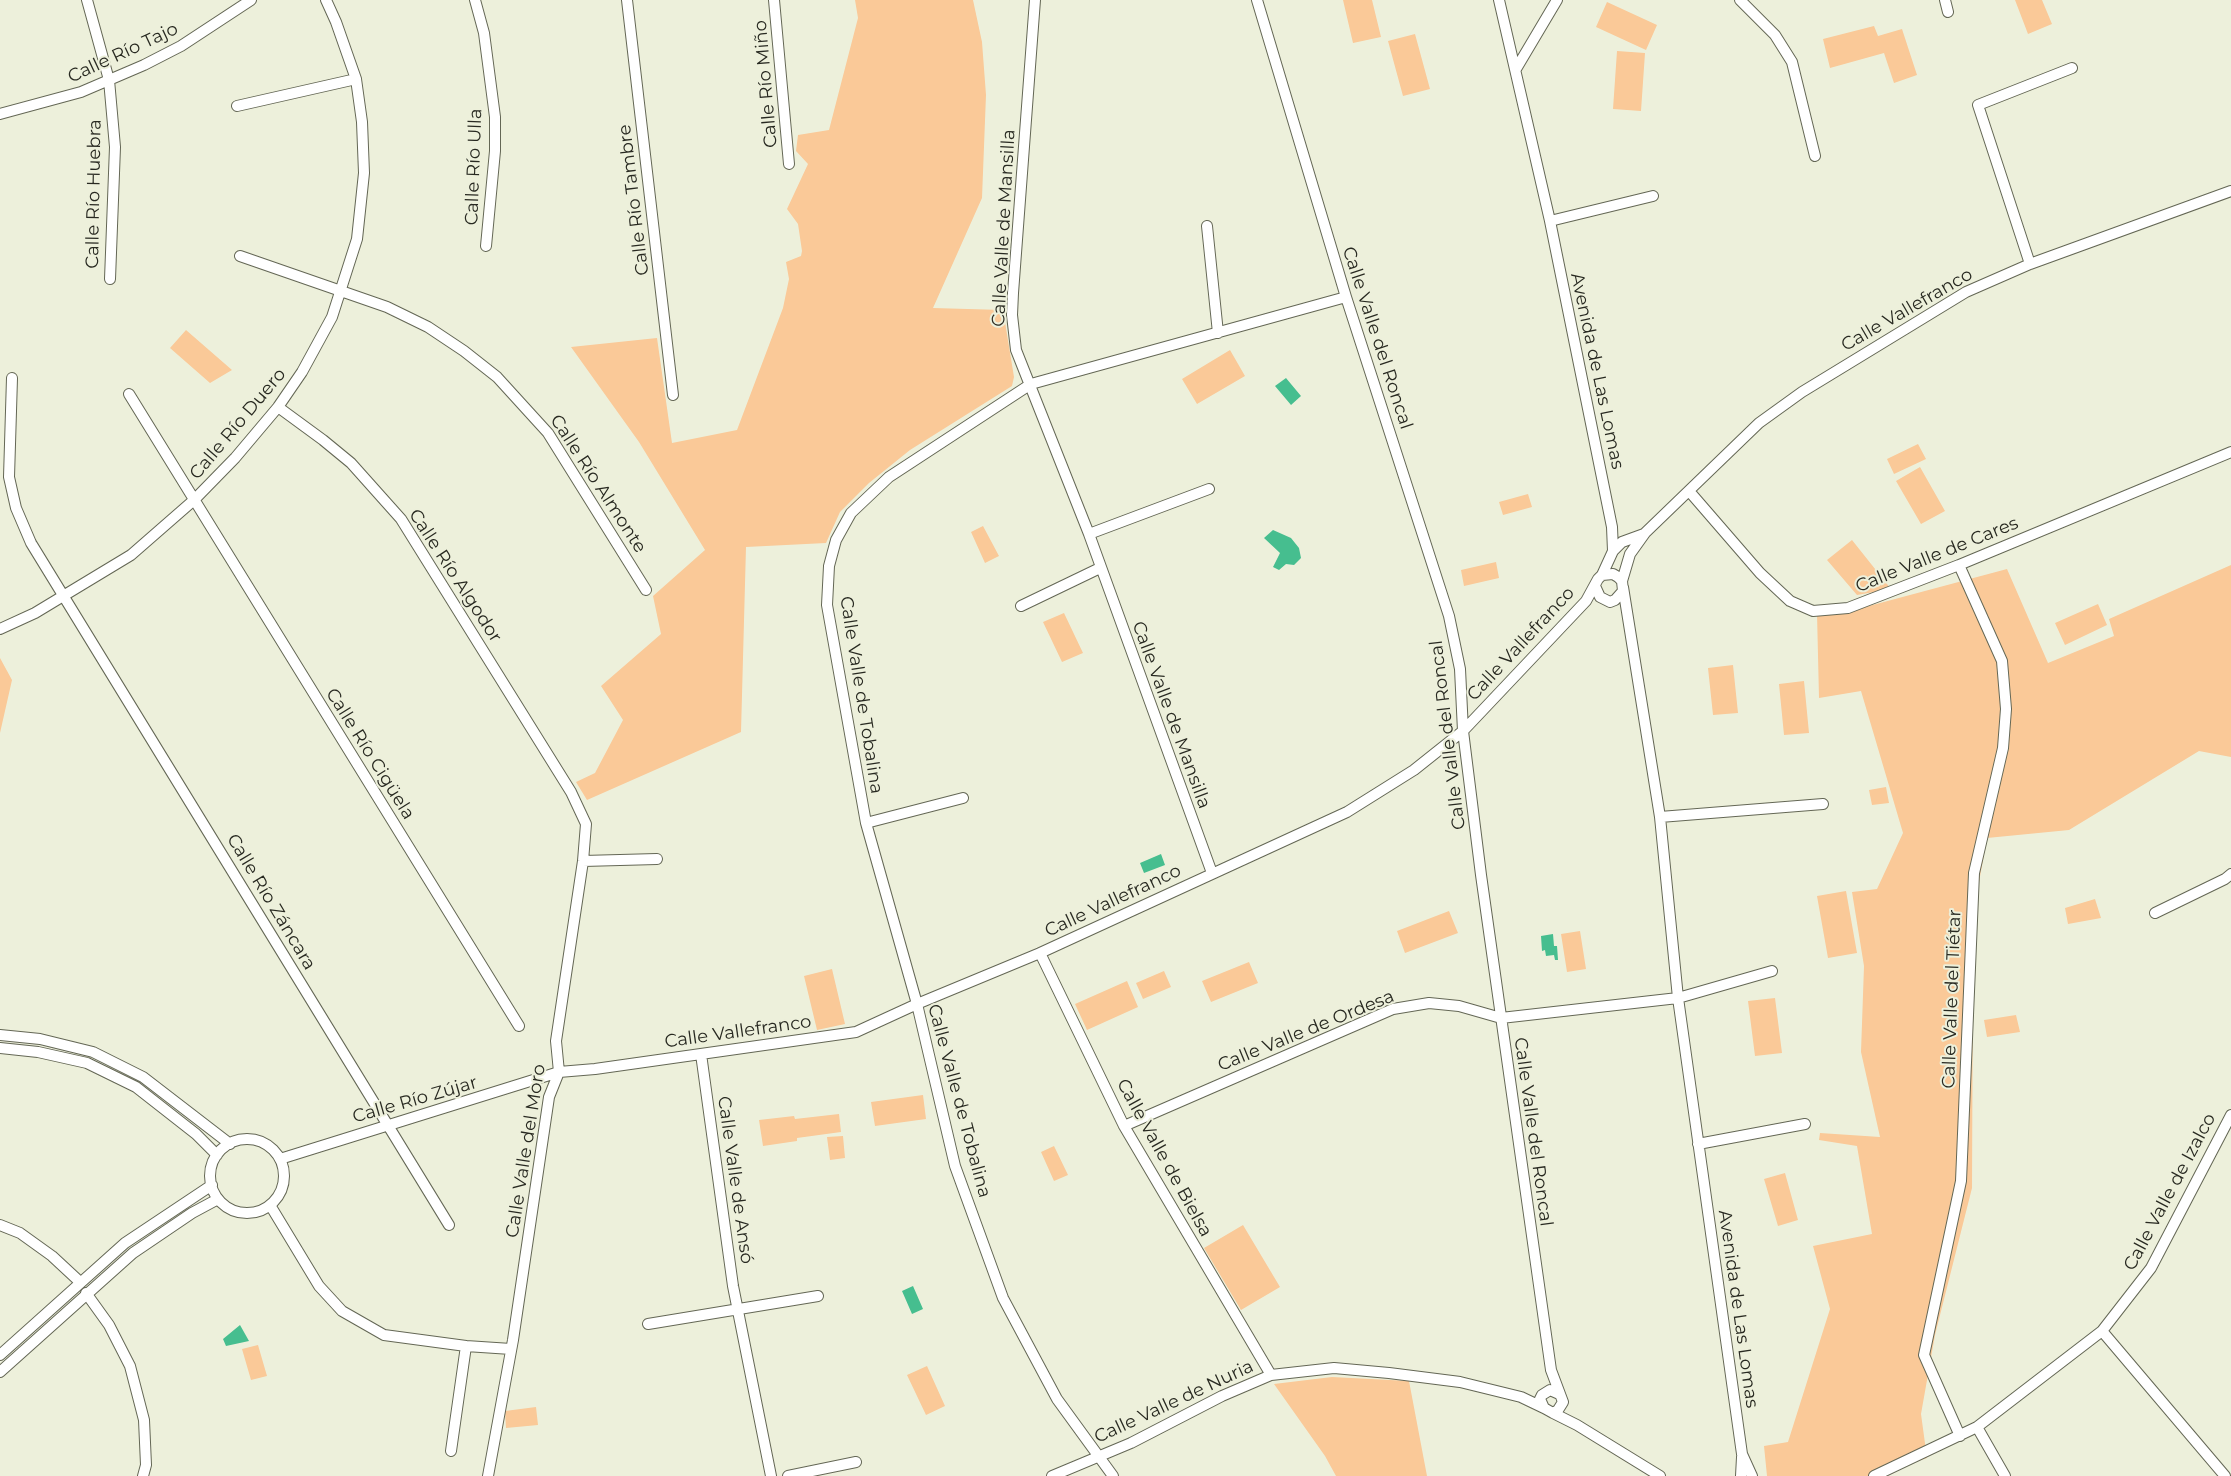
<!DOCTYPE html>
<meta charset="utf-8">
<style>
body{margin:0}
canvas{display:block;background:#edf0db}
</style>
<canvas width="2231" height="1476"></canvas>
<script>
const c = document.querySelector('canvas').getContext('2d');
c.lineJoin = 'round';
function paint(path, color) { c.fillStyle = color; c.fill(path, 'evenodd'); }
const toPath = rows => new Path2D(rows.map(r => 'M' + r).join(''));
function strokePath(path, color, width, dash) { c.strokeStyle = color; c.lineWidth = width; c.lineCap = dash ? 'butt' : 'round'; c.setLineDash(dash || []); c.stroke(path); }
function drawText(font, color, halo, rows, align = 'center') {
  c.font = font + ' Montserrat,sans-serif'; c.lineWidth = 4; c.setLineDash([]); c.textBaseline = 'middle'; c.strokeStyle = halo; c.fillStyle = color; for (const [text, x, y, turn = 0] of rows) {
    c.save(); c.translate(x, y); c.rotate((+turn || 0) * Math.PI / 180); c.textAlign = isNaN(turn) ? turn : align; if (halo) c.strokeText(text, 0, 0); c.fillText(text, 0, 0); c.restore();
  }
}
paint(toPath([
 [855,0,973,0,982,42,986,95,982,198,933,308,1003,310,1014,377,1012,386,910,450,869,483,840,512,826,543,746,547,741,732,587,800,576,782,595,773,623,720,601,686,661,634,653,596,705,550,639,442,571,347,657,338,672,443,737,430,783,308,789,279,786,262,801,256,802,251,798,224,787,209,808,164,796,151,798,135,829,130,858,18],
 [1343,0,1372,0,1381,37,1353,43],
 [2015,0,2042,0,2052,24,2028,34],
 [1607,2,1657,25,1646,50,1596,27],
 [1874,26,1878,36,1902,29,1917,75,1894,83,1884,53,1830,68,1823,39],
 [1415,34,1430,89,1403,96,1388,41],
 [1617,51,1645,53,1641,111,1613,109],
 [186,330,232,370,210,383,170,348],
 [1230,350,1245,376,1197,404,1182,379],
 [1918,444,1926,459,1894,474,1887,459],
 [1920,467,1945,511,1921,524,1896,481],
 [1528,494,1532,507,1503,515,1499,502],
 [983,526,999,556,985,563,971,532],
 [1852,540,1891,589,1857,595,1827,560],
 [1496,562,1499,578,1464,586,1461,570],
 [2231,565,2231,757,2199,751,2069,830,1987,838,1979,882,1973,952,1972,1188,1935,1335,1921,1414,1927,1458,1872,1476,1767,1476,1764,1446,1788,1442,1830,1309,1813,1246,1872,1234,1857,1146,1819,1140,1820,1133,1880,1137,1861,1052,1864,966,1852,892,1877,889,1903,833,1861,691,1819,698,1817,613,1854,610,2007,569,2048,663,2114,636,2109,619],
 [2098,604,2107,625,2065,645,2055,623],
 [1064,613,1083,653,1062,662,1043,622],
 [0,658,12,680,0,733],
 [1733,665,1738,713,1713,715,1708,668],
 [1804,681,1809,733,1784,735,1779,684],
 [1886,787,1889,803,1872,805,1869,790],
 [1846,891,1857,953,1828,958,1817,896],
 [2095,899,2101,918,2068,924,2065,908],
 [1449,911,1458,933,1405,953,1397,931],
 [1580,931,1586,969,1567,972,1561,934],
 [1249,962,1258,983,1211,1002,1202,981],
 [832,969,845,1024,817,1030,804,976],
 [1164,971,1171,987,1143,999,1136,983],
 [1127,981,1138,1007,1087,1030,1075,1004],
 [1775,998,1782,1053,1755,1056,1748,1001],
 [2016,1015,2020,1032,1987,1037,1984,1020],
 [923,1095,926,1119,875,1126,871,1102],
 [839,1114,841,1132,797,1138,797,1141,763,1146,759,1120,794,1116,795,1119],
 [843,1136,845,1158,830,1160,827,1137],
 [1054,1146,1068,1175,1054,1181,1041,1152],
 [1785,1173,1798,1220,1778,1226,1764,1179],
 [1243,1225,1280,1287,1241,1310,1204,1248],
 [258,1345,267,1376,251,1380,242,1349],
 [927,1366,945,1406,926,1415,907,1375],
 [1332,1377,1409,1381,1427,1476,1336,1476,1325,1456,1274,1384],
 [536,1407,538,1425,506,1428,505,1411]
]), '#fac998');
paint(toPath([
 [1286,378,1301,396,1291,405,1275,386],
 [1273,530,1291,538,1299,548,1301,558,1294,565,1286,564,1279,570,1273,567,1280,553,1264,538],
 [1161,854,1165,865,1144,873,1140,863],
 [1553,934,1554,946,1557,946,1558,960,1555,960,1554,955,1546,956,1545,950,1542,951,1541,936],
 [913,1286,923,1309,912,1314,902,1291],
 [240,1325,249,1341,226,1346,223,1339]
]), '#46be8f');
const minor = toPath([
 [87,0,109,80,115,147,110,279],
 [475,0,484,33,495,117,495,151,486,246],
 [627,0,673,395],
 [774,0,789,164],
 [1035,0,1013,293,1012,315,1016,350,1089,534,1212,873],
 [1257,0,1346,297,1449,616,1460,669,1463,731,1481,875,1551,1370,1563,1402,1558,1410,1553,1413,1544,1408,1540,1399,1542,1395,1550,1390,1559,1394],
 [1499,0,1550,221,1612,527,1613,551],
 [1740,0,1775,35,1792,62,1815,156],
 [1945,0,1948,12],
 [1516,69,1557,0],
 [237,106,356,79],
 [0,114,81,92,144,65,181,46,251,0],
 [1550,221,1653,196],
 [1207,226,1218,333],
 [240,256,387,307,428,327,464,351,497,377,548,433,646,590],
 [2030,264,1978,105,2072,68],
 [12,378,9,477,16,508,31,543,449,1225],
 [129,394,519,1026],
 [278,407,323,440,351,463,401,519,571,792,586,824,583,861,556,1041,559,1072,549,1097,513,1340,488,1476],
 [1689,491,1760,573,1790,601,1813,611,1848,608,1959,565,2231,452],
 [1089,534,1209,489],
 [1959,565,2002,661,2006,709,2003,748,1974,873,1961,1181,1924,1355,1960,1436],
 [1602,575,1613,551,1622,542,1644,534],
 [1622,581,1630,554,1645,533,1759,423,1802,392,1966,292,2030,264,2231,191],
 [1623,587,1660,817,1678,998,1742,1454,1752,1476],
 [1021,606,1100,568],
 [0,629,35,613,131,555,194,500,235,458,278,407,302,372,332,317,357,239,364,173,362,122,356,79,336,22,326,0],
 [1660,817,1823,804],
 [866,823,963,798],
 [583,861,657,859],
 [2155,913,2225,879,2231,874],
 [1040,953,1124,1126,1271,1375],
 [0,1035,40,1039,93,1052,143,1077,230,1144],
 [0,1048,38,1052,87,1063,136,1087,196,1134,217,1155],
 [701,1054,733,1286,771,1476],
 [1124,1126,1393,1009,1429,1003,1459,1006,1501,1018,1678,998,1772,971],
 '210 1176a37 37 0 1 1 74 0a37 37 0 1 1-74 0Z',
 [1698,1144,1805,1124],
 [280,1159,559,1072,595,1069,856,1032,917,1004,1040,953,1347,812,1414,770,1463,731,1586,601,1598,579,1602,575,1613,574,1618,577,1622,581,1623,591,1615,600,1610,602,1600,597,1595,586],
 [270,1205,319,1286,342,1311,384,1335,466,1346,511,1349],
 [0,1225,20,1233,52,1256,80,1282],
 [86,1293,109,1325,130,1366,144,1420,146,1465,143,1476],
 [648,1324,818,1296],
 [2102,1331,2225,1476],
 [0,1355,125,1243,212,1185],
 [0,1372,133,1253,192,1213,218,1199],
 [1553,1413,1577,1425,1660,1476],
 [1977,1427,2005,1476],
 [451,1451,466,1346],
 [788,1476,856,1462],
 [1052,1476,1131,1443,1222,1396,1271,1375,1334,1368,1389,1373,1460,1382,1521,1397,1544,1408],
 [1113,1476,1057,1399,1003,1298,955,1166,917,1004,866,823,827,605,829,566,836,540,851,513,889,477,1031,384,1346,297],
 [1741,1476,1742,1457],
 [1874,1476,1977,1427,2102,1331,2151,1268,2231,1115]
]);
strokePath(minor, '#646755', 12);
strokePath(minor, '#fff', 10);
drawText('18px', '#282921', '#edf0db', [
 ["Calle Río Tajo",123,53,-25],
 ["Calle Río Miño",766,84,-95],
 ["Calle Río Ulla",474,167,-88],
 ["Calle Río Huebra",94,194,-89],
 ["Calle Río Tambre",634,200,-97],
 ["Calle Valle de Mansilla",1004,228,-87],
 ["Calle Vallefranco",1907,310,-30],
 ["Calle Valle del Roncal",1377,338,72],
 ["Avenida de Las Lomas",1597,371,78],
 ["Calle Río Duero",238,424,-50],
 ["Calle Río Almonte",598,484,57],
 ["Calle Valle de Cares",1937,555,-22],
 ["Calle Río Algodor",455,576,57],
 ["Calle Vallefranco",1521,644,-47],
 ["Calle Valle de Tobalina",861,695,81],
 ["Calle Valle de Mansilla",1171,715,70],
 ["Calle Valle del Roncal",1448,735,-97],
 ["Calle Río Cigüela",370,754,58],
 ["Calle Vallefranco",1113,901,-25],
 ["Calle Río Záncara",271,902,59],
 ["Calle Valle del Tiétar",1952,999,-88],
 ["Calle Valle de Ordesa",1306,1031,-22],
 ["Calle Vallefranco",738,1032,-8],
 ["Calle Río Zújar",415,1100,-16],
 ["Calle Valle de Tobalina",959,1101,75],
 ["Calle Valle del Roncal",1533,1132,82],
 ["Calle Valle del Moro",526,1151,-81],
 ["Calle Valle de Bielsa",1164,1158,61],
 ["Calle Valle de Ansó",735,1180,82],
 ["Calle Valle de Izalco",2170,1192,-62],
 ["Avenida de Las Lomas",1738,1309,82],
 ["Calle Valle de Nuria",1174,1402,-25]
]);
</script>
